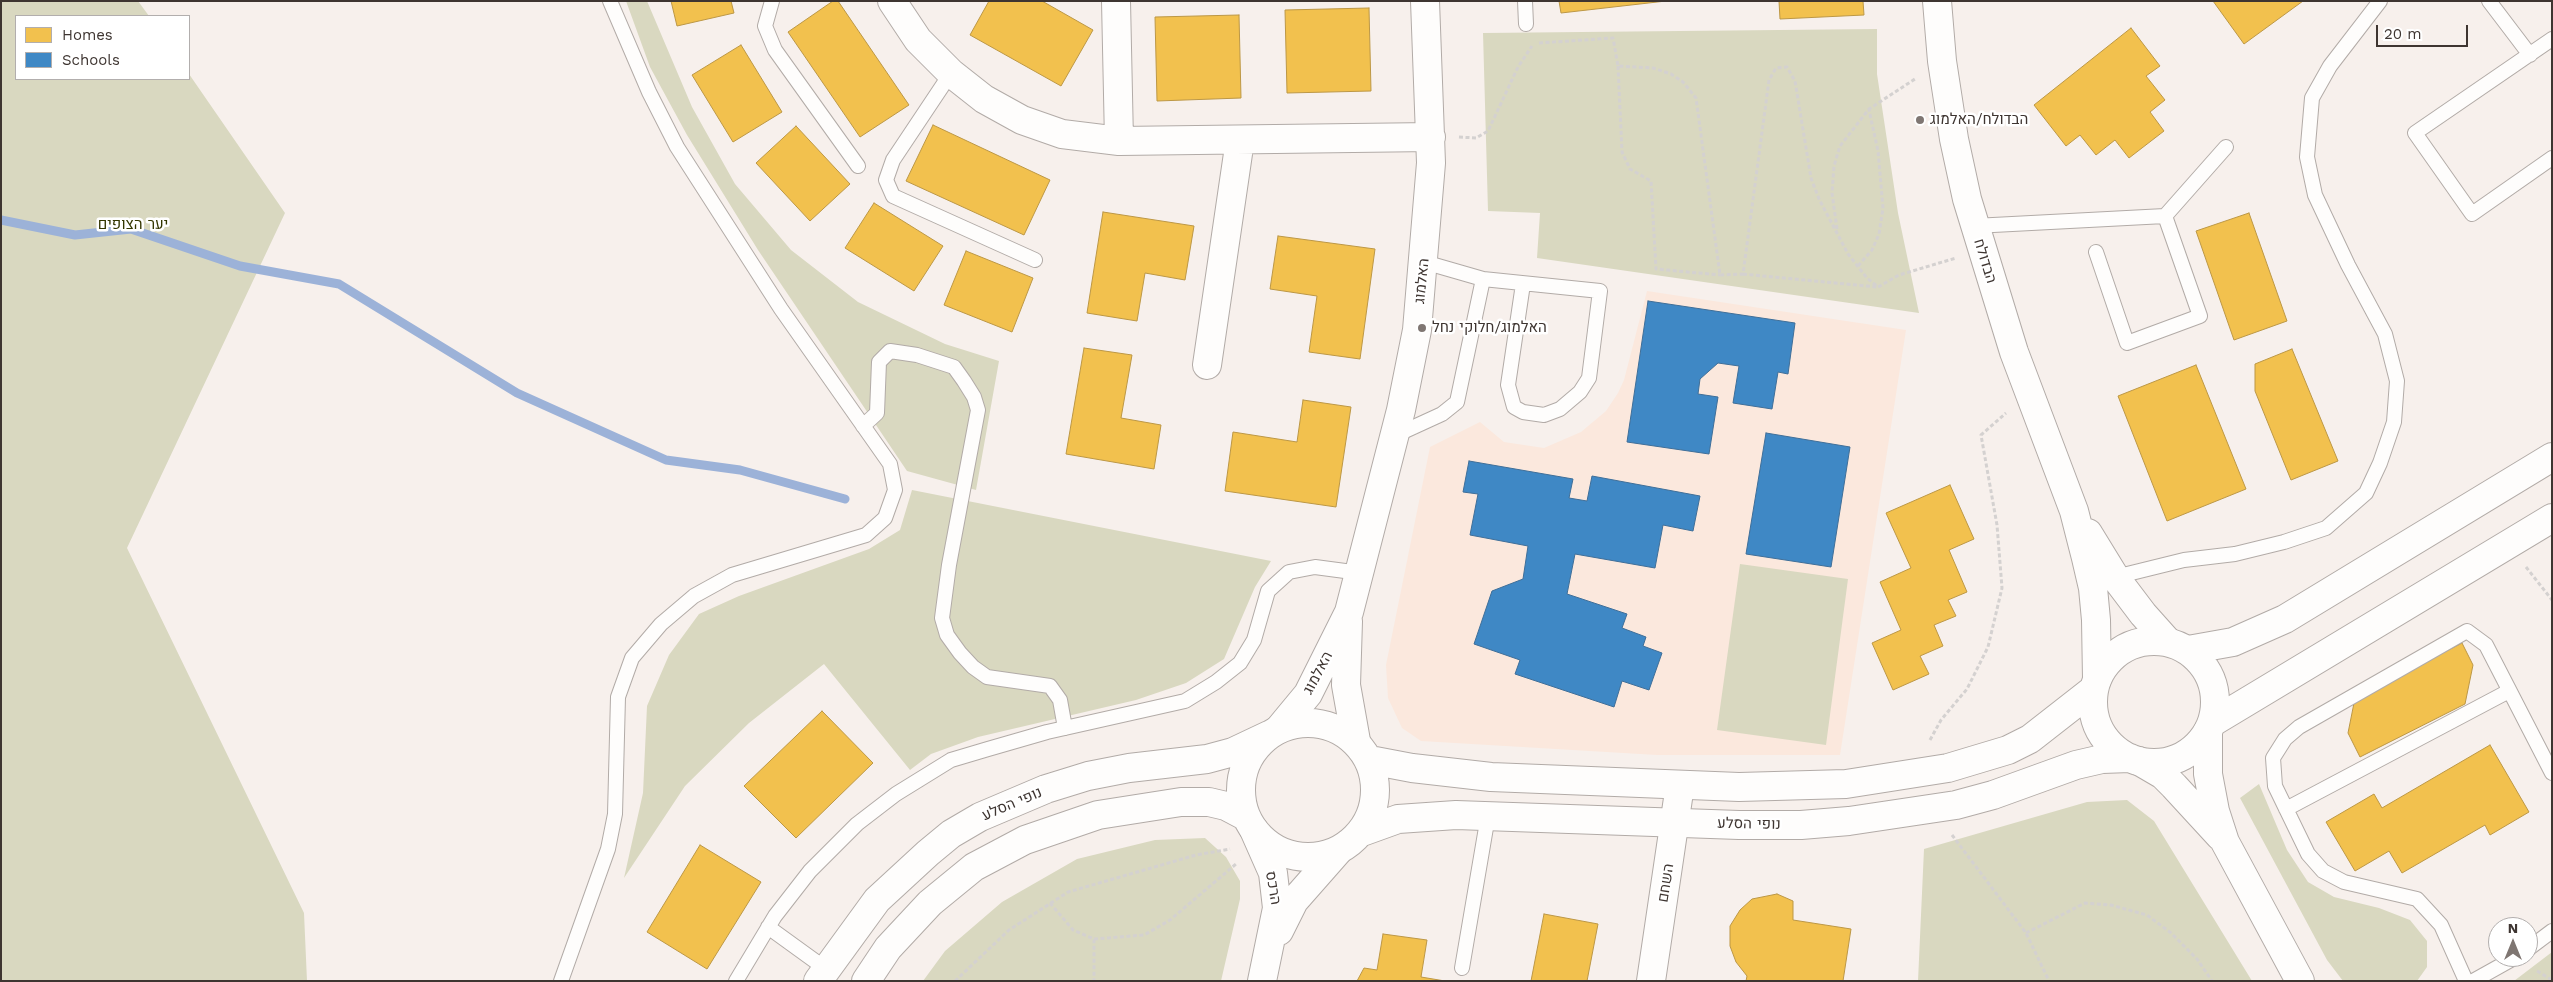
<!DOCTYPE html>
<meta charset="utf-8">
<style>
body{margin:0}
#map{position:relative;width:2553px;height:982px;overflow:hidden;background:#f7f0ec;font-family:"Work Sans",sans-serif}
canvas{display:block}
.frame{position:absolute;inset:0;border:2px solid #3e3531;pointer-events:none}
.legend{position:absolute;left:15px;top:15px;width:175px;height:65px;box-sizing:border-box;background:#fff;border:1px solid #b2aead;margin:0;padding:6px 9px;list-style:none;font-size:15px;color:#3e3531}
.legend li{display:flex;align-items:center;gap:10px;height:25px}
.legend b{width:25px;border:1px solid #b2aead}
.north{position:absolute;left:2488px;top:917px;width:50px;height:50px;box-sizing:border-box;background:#fff;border:1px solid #b2aead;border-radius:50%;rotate:0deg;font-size:14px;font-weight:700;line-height:20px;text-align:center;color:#3e3531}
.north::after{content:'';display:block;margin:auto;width:18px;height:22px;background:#7f7672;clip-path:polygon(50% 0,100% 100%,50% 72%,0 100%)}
.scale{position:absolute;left:2376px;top:25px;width:92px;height:22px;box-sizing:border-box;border:2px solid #3e3531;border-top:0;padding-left:6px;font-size:15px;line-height:18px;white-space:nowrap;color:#3e3531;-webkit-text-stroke:4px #fff;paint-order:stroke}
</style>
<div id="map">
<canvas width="2553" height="982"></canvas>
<div class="frame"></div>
<ul class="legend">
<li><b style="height:14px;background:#f2c14e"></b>Homes</li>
<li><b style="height:14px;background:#3f88c5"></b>Schools</li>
</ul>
<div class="north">N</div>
<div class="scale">20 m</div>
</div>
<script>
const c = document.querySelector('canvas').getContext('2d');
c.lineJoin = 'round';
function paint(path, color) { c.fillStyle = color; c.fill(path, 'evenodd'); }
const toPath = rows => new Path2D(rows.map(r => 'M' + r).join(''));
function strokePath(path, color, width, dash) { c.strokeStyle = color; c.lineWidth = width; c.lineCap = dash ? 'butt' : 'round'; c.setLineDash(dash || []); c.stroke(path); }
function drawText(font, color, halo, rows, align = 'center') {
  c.font = font + ' "Work Sans",Heebo,sans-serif'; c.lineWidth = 5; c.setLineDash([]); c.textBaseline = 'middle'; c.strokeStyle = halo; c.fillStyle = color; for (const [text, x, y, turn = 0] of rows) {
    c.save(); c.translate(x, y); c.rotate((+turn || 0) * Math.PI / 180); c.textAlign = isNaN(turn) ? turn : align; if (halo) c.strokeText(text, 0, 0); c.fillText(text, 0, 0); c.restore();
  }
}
paint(toPath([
 [1647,291,1906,330,1840,755,1657,755,1421,741,1402,728,1388,698,1386,665,1430,447,1480,422,1504,442,1544,448,1581,432,1606,411,1618,393,1624,380]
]), '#fbe8dd');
paint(toPath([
 [1,1,138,1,149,16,16,16,16,79,189,79,189,74,285,213,127,548,304,913,307,981,1,981],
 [626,1,647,1,692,107,735,184,791,250,858,302,945,344,999,361,976,490,907,471,758,250,687,135,650,67],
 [1877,29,1877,74,1898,213,1919,313,1537,258,1540,213,1488,211,1483,33],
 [912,490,1271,561,1255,587,1224,659,1186,683,1136,700,978,737,931,754,910,770,824,664,749,723,685,786,624,878,643,793,647,706,669,655,699,614,739,596,869,549,900,530],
 [1740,564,1848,579,1826,745,1717,730],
 [2259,784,2287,850,2308,882,2334,897,2379,908,2410,920,2427,941,2427,967,2417,981,2343,981,2327,960,2240,798],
 [2127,800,2154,821,2252,981,1918,981,1924,849,2087,802],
 [1205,838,1226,857,1240,881,1240,899,1221,981,923,981,945,951,1002,902,1077,859,1155,840],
 [2552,952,2552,981,2514,981]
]), '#d9d8c0');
const homes = toPath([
 [671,1,731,1,734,13,677,26,671,1],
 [833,1,838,1,909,105,860,137,788,32,833,1],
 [989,1,1042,1,1093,30,1061,86,970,35,989,1],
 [1559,1,1666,1,1561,13,1559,1],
 [1779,1,1863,1,1864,15,1780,19,1779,1],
 [2213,1,2303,1,2244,44,2213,1],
 [1369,8,1371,91,1287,93,1285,10,1369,8],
 [1239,15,1241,98,1157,101,1155,17,1239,15],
 [2131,28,2160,66,2146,76,2165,100,2150,112,2164,131,2129,158,2115,140,2096,155,2080,135,2066,146,2034,105,2131,28],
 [741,45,782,112,733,142,692,75,741,45],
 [933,125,1050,180,1024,235,906,181,933,125],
 [796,126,850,184,810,221,756,163,796,126],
 [874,203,943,246,914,291,845,248,874,203],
 [1103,212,1194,226,1185,280,1145,273,1137,321,1087,313,1103,212],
 [2249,213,2287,321,2234,340,2196,231,2249,213],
 [1278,236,1375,249,1360,359,1309,352,1317,296,1270,289,1278,236],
 [966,251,1033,278,1012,332,944,305,966,251],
 [1084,348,1132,355,1121,418,1161,425,1154,469,1066,454,1084,348],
 [2292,349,2338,461,2291,480,2255,391,2255,364,2292,349],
 [2196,365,2246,489,2167,521,2118,396,2196,365],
 [1303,400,1351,407,1336,507,1225,491,1233,432,1297,442,1303,400],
 [1950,485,1974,539,1949,550,1967,592,1948,600,1956,616,1934,625,1943,646,1920,656,1929,674,1893,690,1872,643,1901,630,1880,582,1911,568,1886,513,1950,485],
 [2462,643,2473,665,2465,704,2360,757,2348,733,2355,698,2462,643],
 [822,711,873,763,796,838,744,786,822,711],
 [2490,745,2529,812,2490,835,2485,825,2402,873,2389,851,2355,871,2326,822,2374,794,2382,808,2490,745],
 [700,845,761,882,707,969,647,932,700,845],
 [1777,894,1793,901,1793,920,1851,929,1843,981,1746,981,1747,976,1736,962,1730,946,1730,926,1740,910,1752,899,1777,894],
 [1544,914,1598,924,1587,981,1531,981,1544,914],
 [1383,934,1427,940,1421,977,1445,981,1357,981,1364,968,1377,970,1383,934]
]);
paint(homes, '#f2c14e');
strokePath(homes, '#bc9745', 1);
const schools = toPath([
 [1648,301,1795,323,1788,374,1778,372,1772,409,1733,403,1739,366,1718,363,1700,379,1698,394,1718,397,1709,454,1627,442,1648,301],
 [1766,433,1850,447,1831,567,1746,554,1766,433],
 [1469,461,1573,479,1569,498,1587,501,1592,476,1700,496,1693,531,1663,525,1655,568,1575,554,1567,594,1627,614,1622,628,1646,637,1643,646,1662,653,1649,690,1622,681,1614,707,1515,674,1520,660,1474,644,1492,591,1523,579,1528,546,1470,535,1478,494,1463,492,1469,461]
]);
paint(schools, '#3f88c5');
strokePath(schools, '#3f6f99', 1);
strokePath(toPath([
 [1,220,75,235,131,229,240,266,339,284,517,393,666,460,740,470,845,499]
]), '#9cb2d8', 9);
const lane = toPath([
 [772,1,765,26,775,50,858,166],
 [1525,1,1526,24],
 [2489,1,2530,55],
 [2552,39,2415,133,2472,214,2552,158],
 [951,73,893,160,886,180,893,196,1035,260],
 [2165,216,2226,147],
 [1974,226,2165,216,2200,316,2127,343,2096,252],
 [1483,279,1600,291,1589,378,1580,392,1560,409,1544,415,1523,412,1514,407,1508,385,1523,284],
 [863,426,877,413,879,362,890,351,917,355,954,367,964,381,974,397,978,410,949,565,942,618,947,635,960,653,973,667,987,677,1050,686,1060,700,1065,728],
 [1394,436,1442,414,1457,402,1483,279,1424,262],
 [2111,578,2184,560,2235,554,2284,542,2326,528,2366,493,2380,463,2394,422,2397,381,2385,334,2348,265,2315,195,2307,157,2312,98,2330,66,2380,1],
 [2286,809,2509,691],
 [768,927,826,969],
 [2528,949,2552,931],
 [1462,968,1488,816],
 [561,981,608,849,615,814,618,697,632,658,661,624,694,596,732,575,866,535,885,518,895,490,890,464,781,309,677,147,649,92,610,1],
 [736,981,775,916,810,871,857,824,896,794,951,760,988,749,1047,732,1185,701,1216,682,1240,663,1254,640,1268,591,1289,572,1315,567,1360,573],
 [2466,981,2441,925,2417,899,2344,882,2323,871,2308,854,2275,786,2273,758,2285,739,2299,727,2467,631,2486,645,2552,773],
 [2473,981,2516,957]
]);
const street = toPath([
 [892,1,918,40,951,73,984,99,1022,120,1062,134,1119,141,1431,137],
 [1116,1,1119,141],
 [1937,1,1942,61,1954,139,1967,199,2014,352,2074,511,2086,558,2093,588,2096,620,2097,679],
 [1207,365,1240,140],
 [2088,533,2115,577,2143,614,2168,642],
 [1348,621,1346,685,1356,741],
 [1279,729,1308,694,1349,612,1401,410,1417,330,1431,163,1425,1],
 [2208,731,2208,774,2215,811,2225,842,2300,981],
 [2139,761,2163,775,2174,786,2220,836],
 [1254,830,1273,873,1277,908,1262,981],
 [1279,931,1294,901,1338,851],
 [1651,981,1680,785]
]);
const secondary = toPath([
 '2093 702a61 61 0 1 1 122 0a61 61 0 1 1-122 0Z',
 [2188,650,2233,642,2285,619,2552,457],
 [2213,722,2552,518],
 '1241 790a67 67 0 1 1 134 0a67 67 0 1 1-134 0Z',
 [1370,760,1412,768,1491,777,1739,787,1846,784,1948,768,2008,750,2030,739,2094,689],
 [1362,832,1398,819,1456,815,1739,825,1801,825,1849,821,1956,805,1993,795,2076,765,2102,759,2130,758],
 [818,981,877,900,928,853,951,834,980,817,1046,789,1088,776,1129,768,1207,759,1233,752,1269,735],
 [866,981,888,948,930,903,974,867,1025,840,1098,815,1181,802,1209,802,1226,806,1245,816]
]);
strokePath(lane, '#b2aba7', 16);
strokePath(street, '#b2aba7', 30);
strokePath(secondary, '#b2aba7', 30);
strokePath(toPath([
 [1539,43,1613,38,1618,66,1653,68,1671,74,1683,82,1696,98,1720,275,1743,274,1769,80,1776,68,1787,67,1795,81,1811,178,1819,199,1848,254,1867,278,1878,287,1899,275,1956,258],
 [1618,66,1622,152,1630,169,1651,181,1656,269,1720,275],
 [1459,137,1476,138,1488,131,1518,67,1532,46],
 [1837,229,1832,193,1834,166,1840,146,1869,109,1915,79],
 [1858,266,1872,250,1879,234,1883,208,1878,151,1869,110],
 [1743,274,1877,287],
 [2526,567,2552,600],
 [1930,740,1941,720,1967,689,1988,647,2002,588,1997,525,1981,435,2006,413],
 [1952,835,2026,933,2049,981],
 [1050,903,1073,930,1094,939,1094,981],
 [2026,933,2085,903,2111,905,2147,915,2171,933,2197,959,2212,981],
 [1094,939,1144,935,1170,920,1236,864],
 [2537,971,2552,980],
 [955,981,1009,930,1068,892,1196,855,1230,849]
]), '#d4d1d0', 3, [4, 2.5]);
strokePath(lane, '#fefdfc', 14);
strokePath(street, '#fefdfc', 28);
strokePath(secondary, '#fefdfc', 28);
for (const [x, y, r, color] of [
 [1920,120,5,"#7f7672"],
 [1422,328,5,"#7f7672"]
]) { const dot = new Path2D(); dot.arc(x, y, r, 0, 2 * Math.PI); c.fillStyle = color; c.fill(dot); strokePath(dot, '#fff', 2); }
drawText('15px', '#3e3531', '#fff', [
 ["הבדולח/האלמוג",1930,120],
 ["האלמוג/חלוקי נחל",1432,328]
], 'left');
drawText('15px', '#333600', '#fff', [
 ["יער הצופים",133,225]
]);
drawText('15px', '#3e3531', '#fff', [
 ["הבדולח",1985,261,73],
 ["האלמוג",1422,281,-84],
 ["האלמוג",1318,673,-62],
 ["נופי הסלע",1012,804,-23],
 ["נופי הסלע",1749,824,1],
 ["השחם",1666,883,-81],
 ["הרכס",1273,888,80]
]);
</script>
